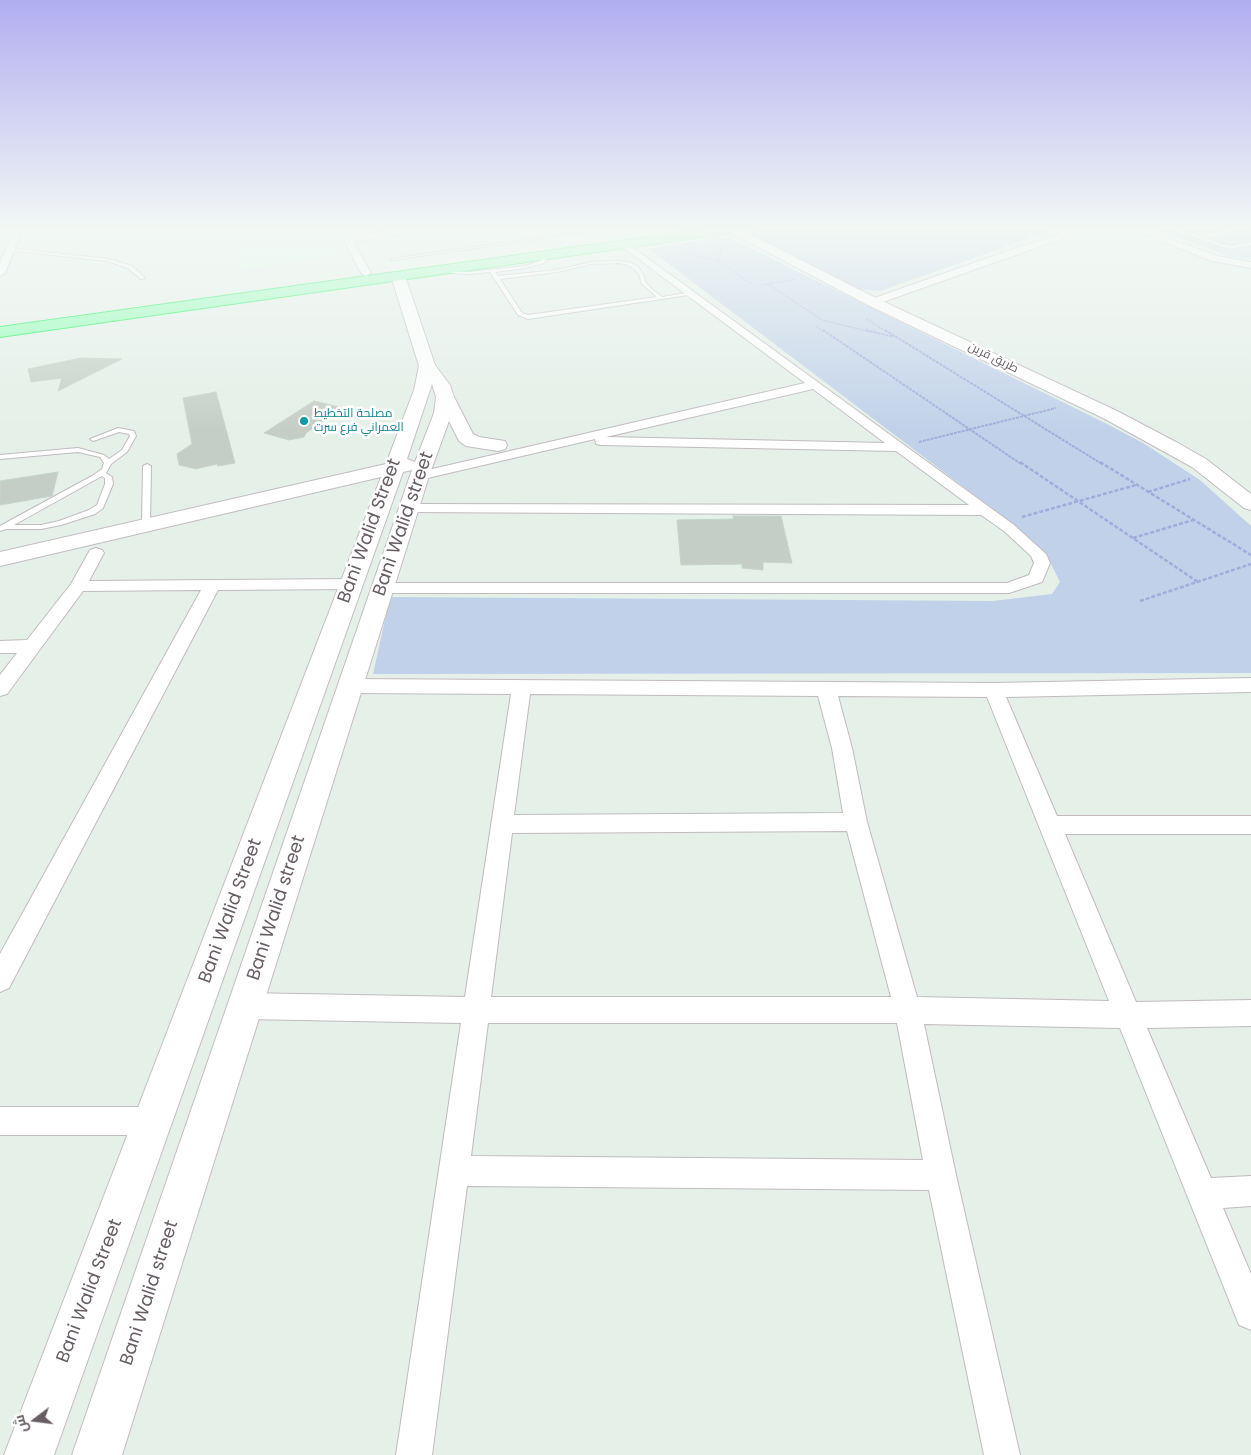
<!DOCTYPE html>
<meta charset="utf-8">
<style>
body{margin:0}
#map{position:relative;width:1251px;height:1455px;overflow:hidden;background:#e5f0e9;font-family:Poppins,Cairo,sans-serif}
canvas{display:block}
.north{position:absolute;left:10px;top:1395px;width:50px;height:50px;-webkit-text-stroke:4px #fff;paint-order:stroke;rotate:255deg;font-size:14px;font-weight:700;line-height:20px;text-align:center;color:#675d65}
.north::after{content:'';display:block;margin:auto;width:18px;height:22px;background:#675d65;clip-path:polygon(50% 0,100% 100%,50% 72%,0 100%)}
</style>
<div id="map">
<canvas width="1251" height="1455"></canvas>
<div class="north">ش</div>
</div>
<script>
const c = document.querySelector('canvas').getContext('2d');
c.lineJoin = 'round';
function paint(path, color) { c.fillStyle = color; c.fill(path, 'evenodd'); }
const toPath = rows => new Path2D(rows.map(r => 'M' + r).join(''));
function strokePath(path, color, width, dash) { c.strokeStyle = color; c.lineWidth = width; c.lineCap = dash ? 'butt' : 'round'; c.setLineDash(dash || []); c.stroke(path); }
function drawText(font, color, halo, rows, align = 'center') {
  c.font = font + ' Poppins,Cairo,sans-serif'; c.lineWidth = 5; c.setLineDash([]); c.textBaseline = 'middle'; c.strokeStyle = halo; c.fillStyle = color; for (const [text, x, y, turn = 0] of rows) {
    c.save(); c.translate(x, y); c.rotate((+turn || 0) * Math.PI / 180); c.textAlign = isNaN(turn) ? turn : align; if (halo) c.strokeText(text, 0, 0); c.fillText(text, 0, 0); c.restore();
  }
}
paint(toPath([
 [230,227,329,227,342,255,238,269]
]), '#dbffe8');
paint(toPath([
 [756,227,1062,227,880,291,858,289,754,236,751,231],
 [1149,227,1251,227,1251,259,1232,257],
 [720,237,732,239,1107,424,1143,443,1200,480,1251,526,1251,673,373,674,390,597,993,601,1052,594,1060,582,1048,558,1015,526,649,249]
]), '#c0d1e9');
const building = toPath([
 [81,358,122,359,58,391,62,378,31,382,28,369,81,358],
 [216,392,235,463,218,466,217,464,196,469,179,465,177,454,192,444,183,398,216,392],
 [314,401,343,408,306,433,304,437,289,440,264,433,314,401],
 [58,472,52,496,0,505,0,481,58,472],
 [733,516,781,516,792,563,763,562,763,570,742,568,742,564,681,565,677,520,734,519,733,516]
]);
paint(building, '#c4cec7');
strokePath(building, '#c3d5c8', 1);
const lane = toPath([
 [609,227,620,227,392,260,390,259,609,227],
 [672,227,676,227,677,228,675,229,672,227],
 [1166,227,1172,227,1200,236,1243,227,1244,229,1204,238,1224,245,1233,246,1251,243,1251,245,1233,248,1223,247,1166,227],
 [10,248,108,259,132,266,145,278,141,279,128,268,107,261,8,250,10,248],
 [548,253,552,254,544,263,525,268,495,272,498,276,557,270,591,262,620,261,632,263,638,267,643,274,646,283,654,291,662,297,692,292,695,294,528,319,518,315,490,272,469,274,451,273,444,269,446,268,452,271,469,272,525,266,540,261,548,253],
 [620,263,628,265,634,269,639,274,642,284,657,297,528,315,522,313,500,279,557,272,591,264,620,263],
 [118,428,134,431,136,436,127,452,111,464,106,473,112,477,113,484,103,508,95,514,61,525,41,529,6,529,0,531,0,526,92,476,102,469,104,463,100,457,78,452,0,459,0,455,78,448,104,455,109,459,122,450,130,436,129,434,119,432,93,441,90,439,118,428],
 [102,476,105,478,105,484,97,505,89,510,59,521,41,525,14,525,102,476],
 [147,464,151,466,150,525,146,527,142,525,143,466,147,464]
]);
const street = toPath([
 [16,227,24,227,5,273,0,276,0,262,16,227],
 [339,227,345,227,350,236,420,227,444,227,440,230,353,241,371,273,366,276,361,273,338,229,339,227],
 [1082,227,1095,227,877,304,869,304,868,302,869,300,1016,248,1082,227],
 [1126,227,1138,227,1217,256,1251,262,1251,268,1212,261,1126,227],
 [624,241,1014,525,1046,554,1050,563,1042,582,1009,593,382,593,376,592,374,588,376,584,382,583,1007,583,1029,575,1034,563,1031,556,1004,531,981,515,403,512,400,509,403,506,408,504,969,505,896,451,601,445,596,444,595,439,419,480,414,479,412,476,414,473,419,472,805,383,621,246,621,242,624,241],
 [813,389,885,443,606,437,813,389],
 [96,548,102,550,104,553,89,581,351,579,357,580,359,584,357,588,351,589,218,590,9,988,0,992,0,954,201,590,83,591,7,694,0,696,0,675,17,653,0,653,0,641,27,640,71,584,90,550,96,548],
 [1251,678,1251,692,1006,697,1057,816,1251,816,1251,834,1065,834,1136,1002,1251,1000,1251,1026,1147,1028,1211,1178,1251,1176,1251,1206,1223,1208,1251,1274,1251,1330,1239,1325,1120,1028,924,1024,956,1175,1020,1455,984,1455,929,1190,467,1186,432,1455,396,1455,461,1023,245,1019,236,1015,232,1006,236,997,245,993,465,997,511,694,350,693,343,691,340,686,343,681,350,679,994,683,1251,678],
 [530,694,818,696,832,748,843,813,514,815,530,694],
 [838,696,987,697,1109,1001,917,997,867,822,852,748,838,696],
 [847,831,891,997,491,997,512,833,847,831],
 [488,1023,897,1023,923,1160,471,1156,488,1023],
 [0,1107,154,1107,164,1111,168,1121,164,1131,154,1135,0,1135,0,1107]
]);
const secondary = toPath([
 [720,227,735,227,878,299,1117,411,1176,442,1206,459,1251,494,1251,510,1244,508,1192,467,1105,419,868,305,720,227],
 [398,272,405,276,435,365,450,385,454,397,473,434,479,437,505,441,507,445,505,449,498,451,466,446,459,441,449,421,429,476,122,1455,72,1455,412,470,403,472,54,1455,4,1455,381,477,0,566,0,552,386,464,414,390,419,366,391,276,398,272],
 [432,384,436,397,434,413,415,462,407,459,432,384]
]);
const highway = toPath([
 [719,227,751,227,745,231,0,337,0,327,719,227]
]);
strokePath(lane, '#c2bac0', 2);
strokePath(street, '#c2bac0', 2);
strokePath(secondary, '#c4bbc2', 2);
strokePath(highway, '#00f546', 2);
strokePath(toPath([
 [722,245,718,261,752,284],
 [682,253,718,261],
 [768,284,822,320,871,332],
 [762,285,796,279],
 [866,319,887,332],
 [816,326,824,332]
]), '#a3abdc', 1, [2.5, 1]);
strokePath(toPath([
 [823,330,1021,464],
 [866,330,894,337],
 [885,330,1102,464],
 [919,442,1056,408]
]), '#a3abdc', 2, [3, 1]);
strokePath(toPath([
 [1020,462,1198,582],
 [1100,462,1251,555],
 [1148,492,1190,479],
 [1022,517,1136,485],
 [1133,538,1193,520],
 [1140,601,1251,564]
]), '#a3abdc', 2.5, [4, 2]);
paint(lane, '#fff');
paint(street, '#fff');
paint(secondary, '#fff');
paint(highway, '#8dffb4');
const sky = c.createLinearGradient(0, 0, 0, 431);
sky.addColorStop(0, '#b1aef0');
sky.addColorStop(0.53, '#f3f8f5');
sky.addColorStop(1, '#f3f8f500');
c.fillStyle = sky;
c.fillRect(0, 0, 1251, 431);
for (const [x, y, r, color] of [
 [304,421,5,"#0f9aa8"]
]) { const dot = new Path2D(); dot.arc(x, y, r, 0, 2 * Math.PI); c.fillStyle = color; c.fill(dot); strokePath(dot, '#fff', 2); }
drawText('12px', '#675d65', '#fff', [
 ["طريق قرين",993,358,26]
]);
drawText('12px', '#0d838f', '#fff', [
 ["مصلحة التخطيط",314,414],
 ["العمراني فرع سرت",314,428]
], 'left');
drawText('18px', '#675d65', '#fff', [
 ["Bani Walid street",404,524,-71],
 ["Bani Walid Street",370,531,-70],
 ["Bani Walid street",277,908,-72],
 ["Bani Walid Street",231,911,-70],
 ["Bani Walid Street",90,1291,-69],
 ["Bani Walid street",150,1293,-72]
]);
</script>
